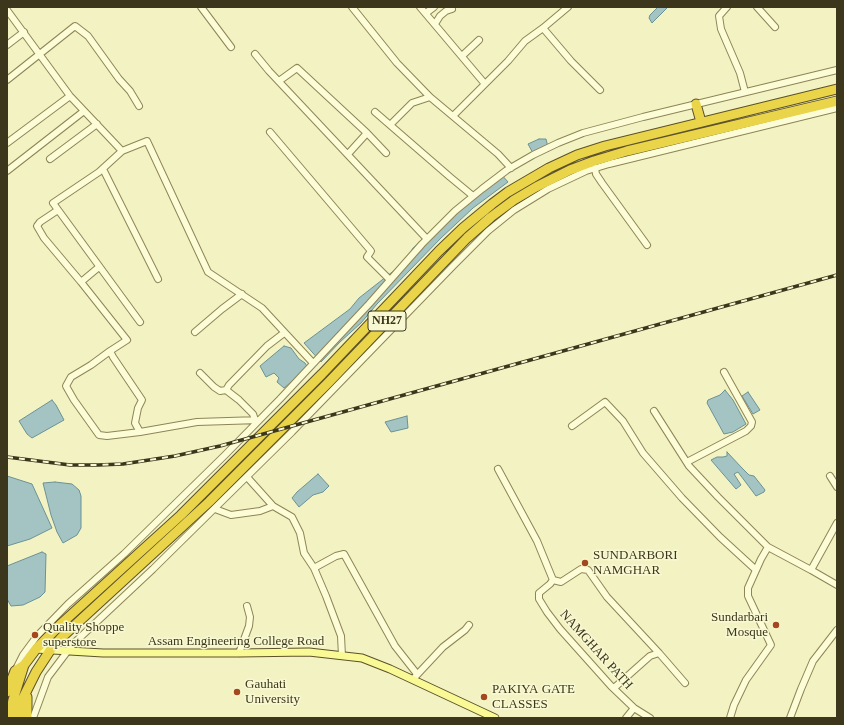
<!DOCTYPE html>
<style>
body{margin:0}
#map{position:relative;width:844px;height:725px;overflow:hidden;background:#f2f2c2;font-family:"Times New Roman",serif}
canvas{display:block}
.frame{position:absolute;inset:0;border:8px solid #3c361c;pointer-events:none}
</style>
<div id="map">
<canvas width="844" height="725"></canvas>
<div class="frame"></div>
</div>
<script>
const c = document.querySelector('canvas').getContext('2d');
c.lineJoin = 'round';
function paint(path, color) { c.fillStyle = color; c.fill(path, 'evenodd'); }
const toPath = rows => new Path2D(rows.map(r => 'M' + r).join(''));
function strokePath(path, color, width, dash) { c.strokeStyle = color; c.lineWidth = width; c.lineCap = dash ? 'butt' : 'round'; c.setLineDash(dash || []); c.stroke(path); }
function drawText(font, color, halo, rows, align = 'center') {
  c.font = font + ' "Times New Roman",serif'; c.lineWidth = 3; c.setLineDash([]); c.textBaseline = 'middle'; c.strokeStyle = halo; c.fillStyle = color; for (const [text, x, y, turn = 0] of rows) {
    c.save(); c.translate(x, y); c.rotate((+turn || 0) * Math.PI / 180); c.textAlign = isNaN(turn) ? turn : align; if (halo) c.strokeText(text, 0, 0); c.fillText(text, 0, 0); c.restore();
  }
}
const water = toPath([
 [658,7,668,7,652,23,649,18,650,15,658,7],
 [539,139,546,139,549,151,534,155,528,144,539,139],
 [501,174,508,182,473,208,441,238,377,304,361,323,340,342,321,362,304,343,350,309,359,298,405,262,413,248,464,207,501,174],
 [284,346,291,348,299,359,305,363,308,368,284,388,277,382,279,378,274,373,266,377,260,366,284,346],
 [725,390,733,400,746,424,733,432,724,434,707,403,708,400,720,395,725,390],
 [748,392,760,410,753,414,742,396,748,392],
 [52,400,56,405,64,420,32,438,27,434,19,421,52,400],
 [407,416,408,428,391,432,385,422,407,416],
 [727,452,742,468,749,475,754,476,765,490,764,492,756,496,738,472,734,474,741,485,736,489,711,460,717,457,723,457,727,456,727,452],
 [318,474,329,486,323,492,313,495,299,507,292,498,297,492,318,474],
 [7,476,32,484,52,528,30,539,7,546,7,476],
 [55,482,72,484,79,490,81,496,81,528,77,535,63,543,57,532,51,515,43,483,55,482],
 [42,552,46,554,45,592,40,597,23,605,11,606,7,599,7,566,42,552]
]);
paint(water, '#a4c4c4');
strokePath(water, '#6a9194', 1);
const minor = toPath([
 [201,7,231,47],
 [352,7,397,63,430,97],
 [420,7,485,84],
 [727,7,719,16,721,29,740,73,745,92],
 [757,7,775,27],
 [7,10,70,96,122,151,147,141,208,272,262,308,313,363],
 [426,13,434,7],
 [435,24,440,16,446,11,452,9],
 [543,28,571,61,600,90],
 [7,45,24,32],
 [255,54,269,71,427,239],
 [462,56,479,40],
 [7,80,75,26,88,36,119,79,130,91,139,106],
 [279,81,297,68,367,133,348,154],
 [375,112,450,177,473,196],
 [453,116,508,61,525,41,543,28,568,7],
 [390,125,412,103,430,97,498,154,511,168],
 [270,132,371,251,367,257,390,280],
 [367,133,386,153],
 [7,143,70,96],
 [122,151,99,172,53,203,140,322],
 [50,159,97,124],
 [595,168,596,174,602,183,647,245],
 [103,169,158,279],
 [7,171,84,111],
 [58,210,40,222,37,226,44,238,81,282],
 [99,267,81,282,127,340,110,351,113,357,142,400,138,408,135,423,140,432,197,422,259,420],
 [195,332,222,309,242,294],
 [110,351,91,365,71,377,66,386,74,400,99,435,107,436,140,432],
 [200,373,214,387,220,391,226,390,239,400,253,414,255,420],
 [226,390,229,385,267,346,284,333],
 [654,411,689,466,718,497,768,547],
 [572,426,605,402,623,421,643,453,682,498,720,537,756,570],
 [687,462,746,431,751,426,752,422,724,372],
 [498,469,537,541,553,580,550,584,539,593,539,599,547,612,560,629,611,686,634,708,650,718],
 [830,476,837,487],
 [247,477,273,506,292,517,300,533,304,553,314,568],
 [215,509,231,515,260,511,273,506],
 [811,570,837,585],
 [553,580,561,582,581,569,588,570,607,597,659,653],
 [239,653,249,626,250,617,247,606],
 [342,656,341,636,326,596,314,568,336,556,344,554,395,646,417,674],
 [16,669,23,655,37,636,68,604,124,554,225,455,280,399,369,304,422,244,455,211,482,189,507,170,533,155,558,143,583,133,643,117,837,70],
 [415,677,443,647,465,630,469,625],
 [614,688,650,656,659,653,685,683],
 [33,718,48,677,73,644,153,569,292,432,454,265,488,231,514,210,548,189,586,171,609,164,837,108],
 [626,718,634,708],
 [730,718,734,705,746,680,771,645,748,596,748,588,761,559,768,547,811,570,837,523],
 [790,718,801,689,813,661,837,630]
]);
const major = toPath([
 [36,649,103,653,239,653,309,652,362,658,390,669,495,718]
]);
const highway = toPath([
 [696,104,701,122],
 [7,692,15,671,24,665,36,649,62,623,181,515,322,374,439,251,463,228,492,204,508,192,549,168,577,155,605,146,837,89],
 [9,718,13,700,24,665],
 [18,718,22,700,36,672,51,649,62,637,209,502,329,382,467,238,491,217,514,200,536,187,570,170,594,161,627,151,837,101],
 [27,718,27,697]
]);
strokePath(minor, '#8e8557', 8);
strokePath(major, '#5c512b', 9);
strokePath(highway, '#5c512b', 11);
strokePath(minor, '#fcfcd6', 6);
strokePath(major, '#f9f996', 7);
strokePath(highway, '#ead54a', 9);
const rail = toPath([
 [7,457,70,465,98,465,123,464,175,456,220,446,837,275]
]);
strokePath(rail, '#3c361c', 3.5);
strokePath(rail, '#f8f9d2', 2, [6]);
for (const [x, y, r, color] of [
 [585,563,4,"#a44820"],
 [776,625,4,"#a44820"],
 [35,635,4,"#a44820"],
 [237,692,4,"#a44820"],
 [484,697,4,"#a44820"]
]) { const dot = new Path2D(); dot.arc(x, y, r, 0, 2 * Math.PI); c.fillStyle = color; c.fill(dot); strokePath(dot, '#f8f9d2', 1.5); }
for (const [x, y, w] of [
 [387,321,38]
]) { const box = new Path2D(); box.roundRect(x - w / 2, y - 10, w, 20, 3); c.fillStyle = '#f8f9d2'; c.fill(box); strokePath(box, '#3c361c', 1); }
drawText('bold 12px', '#3c361c', null, [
 ["NH27",387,321]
]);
drawText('13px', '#3c361c', '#f8f9d2', [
 ["SUNDARBORI",593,556],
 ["NAMGHAR",593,571],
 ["Sundarbari",768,618,"right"],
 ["Mosque",768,633,"right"],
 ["Quality Shoppe",43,628],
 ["superstore",43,643],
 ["Gauhati",245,685],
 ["University",245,700],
 ["PAKIYA GATE",492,690],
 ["CLASSES",492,705]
], 'left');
drawText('13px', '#3c361c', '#f8f9d2', [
 ["Assam Engineering College Road",236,642],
 ["NAMGHAR PATH",596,650,48]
]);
</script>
